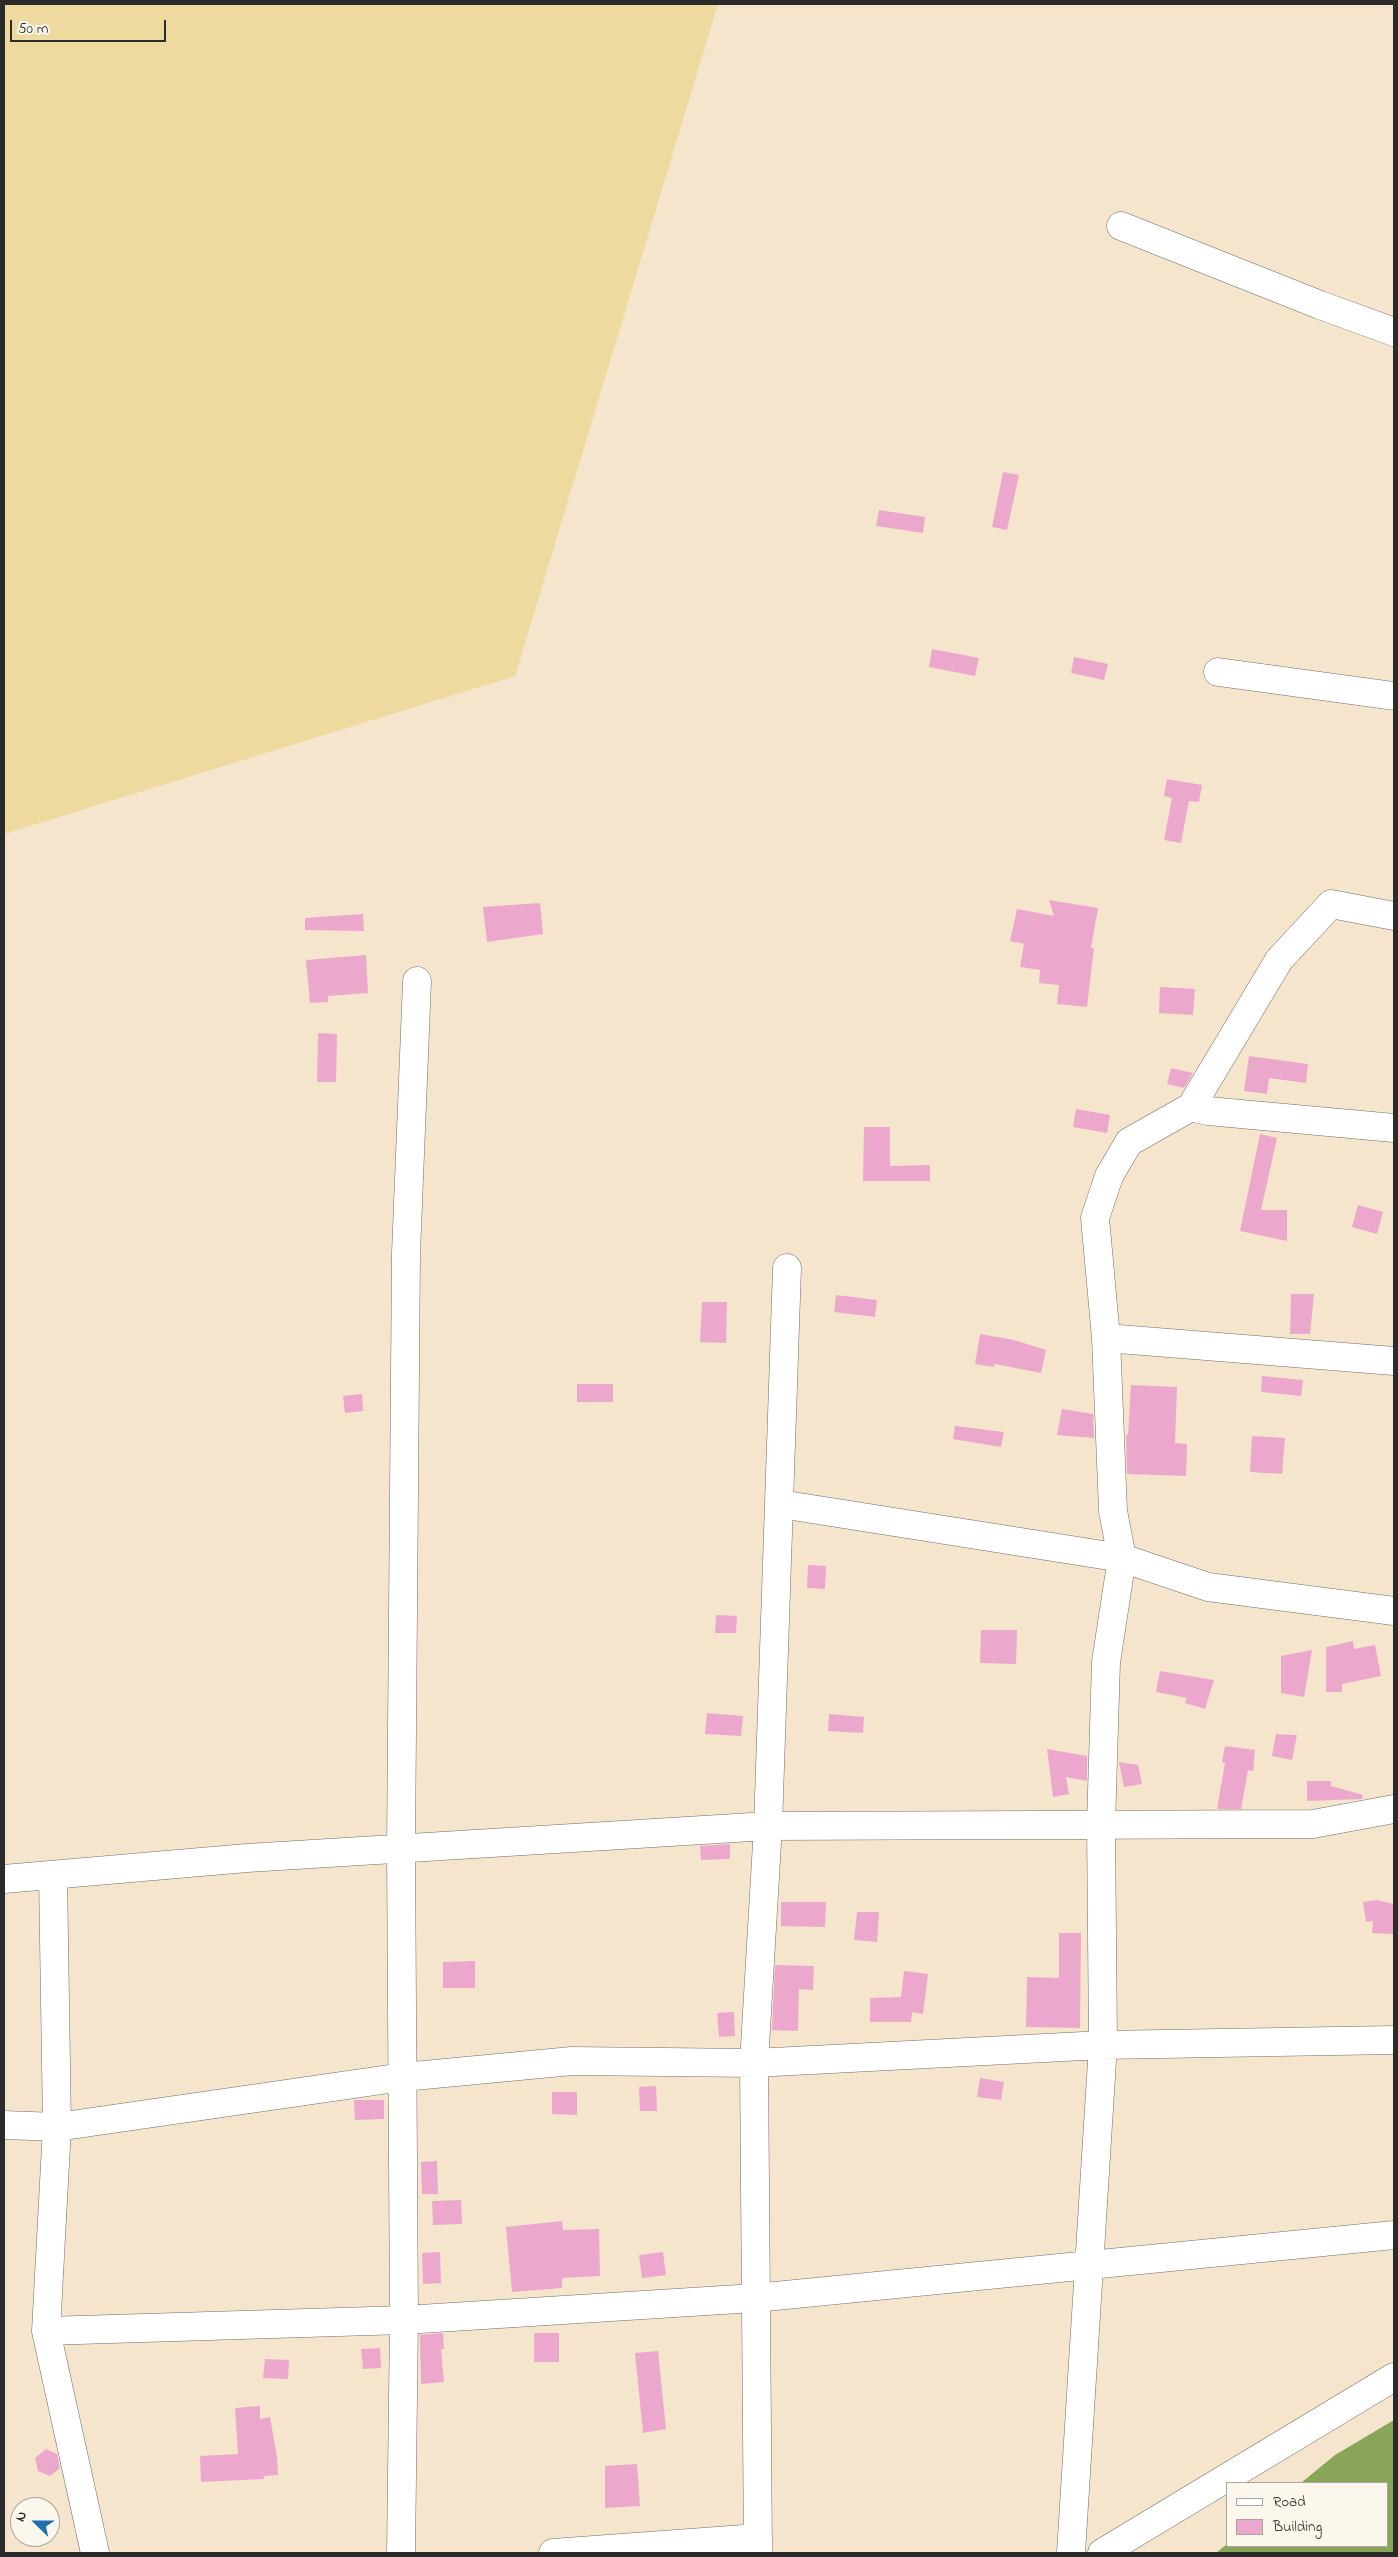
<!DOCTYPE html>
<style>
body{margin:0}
#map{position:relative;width:1398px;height:2557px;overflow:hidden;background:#f5e5cd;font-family:"Indie Flower",sans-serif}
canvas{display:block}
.frame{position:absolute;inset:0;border:5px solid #2b2b2b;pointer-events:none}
.legend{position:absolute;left:1226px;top:2482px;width:162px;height:65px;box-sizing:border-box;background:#fbf7ec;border:1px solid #a8a59f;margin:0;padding:6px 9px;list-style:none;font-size:15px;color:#2b2b2b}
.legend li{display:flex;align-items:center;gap:10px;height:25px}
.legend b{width:25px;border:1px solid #a8a59f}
.north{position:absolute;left:10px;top:2497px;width:50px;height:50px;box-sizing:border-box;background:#fbf7ec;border:1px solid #a8a59f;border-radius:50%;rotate:292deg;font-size:14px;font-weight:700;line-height:20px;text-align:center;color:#2b2b2b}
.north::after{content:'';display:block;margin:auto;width:18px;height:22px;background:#1f6fb2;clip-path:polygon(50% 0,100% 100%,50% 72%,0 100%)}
.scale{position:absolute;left:10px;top:20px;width:156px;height:22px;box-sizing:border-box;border:2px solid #2b2b2b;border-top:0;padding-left:6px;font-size:15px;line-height:18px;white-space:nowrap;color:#2b2b2b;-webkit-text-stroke:4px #fbf7ec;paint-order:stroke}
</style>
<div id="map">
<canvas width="1398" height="2557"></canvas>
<div class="frame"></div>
<ul class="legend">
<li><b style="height:6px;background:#fff"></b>Road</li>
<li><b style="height:14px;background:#eca8cc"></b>Building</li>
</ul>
<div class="north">N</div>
<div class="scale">50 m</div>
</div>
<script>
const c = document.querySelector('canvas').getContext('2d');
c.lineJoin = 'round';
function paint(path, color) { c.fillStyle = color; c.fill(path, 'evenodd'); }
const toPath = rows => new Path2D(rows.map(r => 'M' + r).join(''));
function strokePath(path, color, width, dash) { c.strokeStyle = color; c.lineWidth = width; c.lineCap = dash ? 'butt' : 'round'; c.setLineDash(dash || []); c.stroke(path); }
paint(toPath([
 [1394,2420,1394,2553,1216,2553,1227,2544,1387,2546,1387,2483,1301,2483,1335,2455]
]), '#89a557');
paint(toPath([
 [4,4,718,4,515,676,4,834]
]), '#eeda9e');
paint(toPath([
 [1003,472,1019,475,1007,530,992,527],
 [879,510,925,517,923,533,876,526],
 [932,649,979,658,975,676,929,667],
 [1074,657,1108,664,1104,680,1071,673],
 [1167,779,1202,785,1199,802,1189,801,1181,843,1164,840,1172,798,1164,796],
 [1049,900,1098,908,1091,948,1094,948,1087,1007,1057,1004,1059,985,1039,983,1040,970,1020,967,1024,944,1010,941,1017,909,1054,916],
 [540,903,543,934,487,942,483,907],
 [363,914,364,931,305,930,305,918],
 [366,955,368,993,328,996,328,1002,310,1003,306,960],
 [1160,987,1195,989,1193,1015,1159,1013],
 [318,1033,337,1034,336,1082,317,1082],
 [1249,1056,1308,1064,1306,1083,1269,1078,1267,1094,1244,1091],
 [1171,1068,1193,1073,1184,1088,1167,1084],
 [1076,1109,1110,1115,1107,1133,1073,1127],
 [864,1127,890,1127,890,1166,930,1165,930,1181,863,1181],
 [1260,1134,1277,1138,1261,1210,1287,1210,1287,1241,1240,1231],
 [1358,1205,1383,1212,1377,1234,1352,1227],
 [1291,1294,1314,1294,1310,1334,1290,1334],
 [836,1295,877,1300,875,1317,834,1312],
 [702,1302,727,1302,726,1343,700,1342],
 [980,1334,1014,1340,1046,1350,1041,1373,995,1364,994,1367,975,1364],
 [1262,1376,1303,1380,1301,1396,1261,1392],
 [577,1384,613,1384,613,1402,577,1402],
 [1131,1385,1177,1387,1175,1443,1187,1444,1186,1476,1127,1474,1126,1435,1128,1435],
 [362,1394,363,1411,345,1413,343,1396],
 [1062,1409,1093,1414,1094,1438,1057,1435],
 [955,1426,1004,1432,1001,1447,953,1439],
 [1252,1436,1285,1438,1282,1474,1250,1472],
 [808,1565,826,1566,825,1589,807,1588],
 [716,1615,737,1616,736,1633,715,1633],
 [981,1630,1017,1630,1016,1664,980,1663],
 [1353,1641,1354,1649,1375,1645,1381,1676,1342,1684,1342,1692,1326,1692,1326,1647],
 [1312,1650,1304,1697,1281,1693,1281,1656],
 [1160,1671,1214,1680,1205,1709,1185,1703,1187,1698,1156,1692],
 [707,1713,743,1716,741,1736,705,1734],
 [829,1714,864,1717,863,1733,828,1731],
 [1276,1734,1297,1735,1292,1760,1272,1756],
 [1225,1746,1255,1750,1253,1771,1248,1770,1241,1809,1217,1809,1225,1763,1222,1762],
 [1047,1749,1087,1756,1087,1781,1066,1777,1069,1794,1053,1797],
 [1119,1762,1138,1765,1142,1784,1124,1787],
 [1307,1781,1331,1781,1331,1786,1363,1795,1362,1799,1307,1801],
 [730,1844,730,1859,701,1860,700,1846],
 [1377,1900,1394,1904,1394,1934,1372,1933,1373,1921,1366,1922,1363,1902],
 [781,1902,826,1902,825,1927,781,1926],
 [857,1912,879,1912,877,1942,854,1940],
 [1059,1933,1081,1933,1080,2028,1026,2027,1027,1977,1059,1978],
 [475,1961,475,1988,443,1988,443,1962],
 [775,1965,814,1966,813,1990,799,1989,798,2031,772,2030],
 [904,1971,928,1974,923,2014,912,2012,911,2022,870,2022,870,1998,901,1997],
 [734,2012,735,2036,719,2037,717,2013],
 [980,2078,1004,2082,1001,2100,977,2097],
 [656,2086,657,2111,640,2111,639,2087],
 [552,2092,577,2092,577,2115,552,2114],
 [354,2100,384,2100,384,2119,355,2120],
 [437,2161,438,2194,422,2194,421,2162],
 [461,2200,462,2224,433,2225,432,2201],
 [562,2221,563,2230,599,2229,600,2276,562,2278,562,2288,512,2292,506,2227],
 [440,2252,441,2283,423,2284,422,2253],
 [663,2252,666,2275,642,2278,639,2255],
 [443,2333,444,2349,441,2349,444,2382,421,2384,420,2335],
 [534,2333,559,2333,559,2362,534,2362],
 [380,2348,381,2368,363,2369,361,2349],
 [658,2351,666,2429,643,2433,635,2353],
 [265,2359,289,2360,288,2379,263,2378],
 [260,2406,260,2419,270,2417,277,2457,278,2475,264,2476,264,2479,201,2482,200,2456,238,2454,235,2408],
 [46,2449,57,2454,60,2468,50,2476,38,2471,35,2458],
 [637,2464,640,2506,605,2508,605,2466]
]), '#eca8cc');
const minor = toPath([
 [1121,226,1320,305,1394,332],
 [1218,672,1394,696],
 [1191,1107,1208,1111,1394,1128],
 [1106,1338,1394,1361],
 [780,1504,1122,1558,1208,1587,1394,1611],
 [53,1876,57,2127,46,2331,95,2553],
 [4,1879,247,1858,768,1826,1313,1824,1394,1809],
 [4,2125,57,2127,403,2077,572,2061,754,2063,1103,2045,1394,2040],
 [46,2331,404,2320,755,2298,1394,2235],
 [401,2553,404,2320,401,1849,406,1253,417,981],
 [553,2553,758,2538],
 [758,2553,754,2063,768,1826,787,1268],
 [1071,2553,1103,2045,1101,1824,1106,1662,1122,1558,1113,1511,1106,1338,1095,1218,1109,1176,1129,1142,1191,1107,1279,960,1331,904,1394,916]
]);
const major = toPath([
 [1102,2553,1394,2377]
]);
strokePath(minor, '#726c64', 29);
strokePath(major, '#726c64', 29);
strokePath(minor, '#fff', 28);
strokePath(major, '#fff', 28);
</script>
